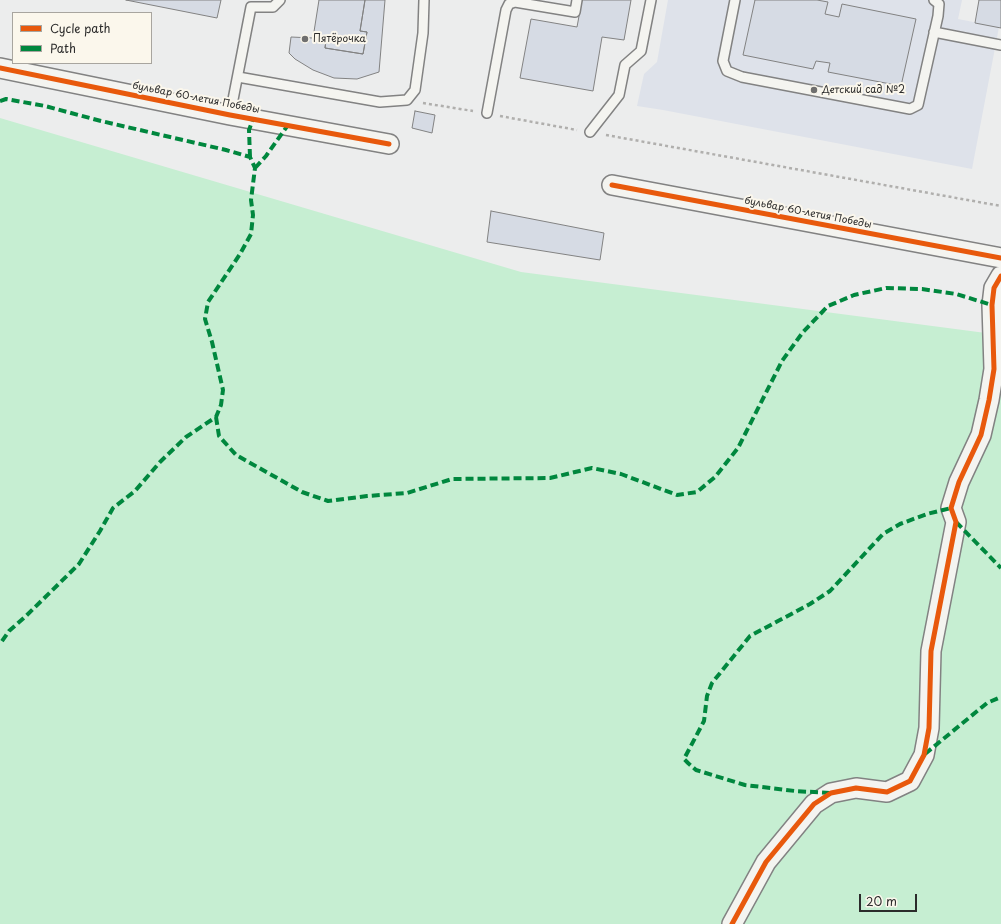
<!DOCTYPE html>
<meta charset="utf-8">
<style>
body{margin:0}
#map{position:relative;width:1001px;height:924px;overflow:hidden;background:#eceded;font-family:"Playpen Sans",sans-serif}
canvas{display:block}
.legend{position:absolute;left:12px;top:12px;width:140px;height:52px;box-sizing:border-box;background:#fbf7ec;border:1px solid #a8a59f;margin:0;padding:5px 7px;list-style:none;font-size:12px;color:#2b2b2b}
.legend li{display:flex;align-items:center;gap:8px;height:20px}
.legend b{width:20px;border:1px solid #a8a59f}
.scale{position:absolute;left:859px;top:894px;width:58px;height:18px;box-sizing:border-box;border:2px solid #2b2b2b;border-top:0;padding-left:5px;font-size:12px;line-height:14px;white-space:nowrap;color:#2b2b2b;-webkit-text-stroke:3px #fbf7ec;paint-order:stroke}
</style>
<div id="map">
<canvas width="1001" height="924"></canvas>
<ul class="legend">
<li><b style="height:5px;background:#e8590c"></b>Cycle path</li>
<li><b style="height:5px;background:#00873e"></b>Path</li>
</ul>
<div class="scale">20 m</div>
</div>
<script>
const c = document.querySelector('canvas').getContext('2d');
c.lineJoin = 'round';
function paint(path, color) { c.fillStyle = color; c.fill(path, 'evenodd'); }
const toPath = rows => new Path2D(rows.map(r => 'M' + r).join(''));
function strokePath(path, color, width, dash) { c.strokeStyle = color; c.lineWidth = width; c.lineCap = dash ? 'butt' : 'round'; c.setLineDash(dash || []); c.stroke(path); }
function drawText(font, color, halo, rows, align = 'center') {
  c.font = font + ' "Playpen Sans",sans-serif'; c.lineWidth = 4; c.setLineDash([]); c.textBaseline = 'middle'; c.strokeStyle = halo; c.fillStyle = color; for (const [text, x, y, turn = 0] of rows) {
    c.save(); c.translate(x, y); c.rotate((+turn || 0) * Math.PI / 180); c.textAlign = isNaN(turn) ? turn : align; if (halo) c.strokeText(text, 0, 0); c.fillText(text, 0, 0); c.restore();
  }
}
paint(toPath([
 [668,0,962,0,958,19,999,27,972,169,663,110,637,106,644,74,657,62]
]), '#dee2ea');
paint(toPath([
 [0,118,521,272,1001,335,1001,924,0,924]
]), '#c6eed2');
const building = toPath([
 [126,0,221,0,217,18,126,0],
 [319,0,365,0,360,31,367,32,363,54,325,48,326,40,313,38,319,0],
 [365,0,385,0,379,72,357,79,334,78,313,70,295,59,289,53,291,37,313,38,326,40,325,48,363,54,367,32,360,31,365,0],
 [582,0,631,0,624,40,602,37,593,91,520,78,531,19,577,27,582,0],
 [755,0,817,0,828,2,825,14,839,17,842,4,916,19,901,86,828,72,830,63,816,61,813,69,743,55,755,0],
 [979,0,1001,0,1001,28,975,23,979,0],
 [415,111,435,115,432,133,412,128,415,111],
 [491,211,604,233,600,260,487,242,491,211]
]);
paint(building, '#d6dbe4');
strokePath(building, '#828282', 1);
const lane = toPath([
 [735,0,723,61,727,71,742,77,910,109,918,105,938,16,939,4,934,0],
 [934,32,1001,45],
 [238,77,380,102,407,100,415,90,423,33,424,0],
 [487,113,506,10,509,4,515,2,575,12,577,0],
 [230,115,251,7,273,7,280,0],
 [590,132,619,95,625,65,641,51,651,0]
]);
const street = toPath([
 [0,68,230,115,389,144],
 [612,185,1001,258],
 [732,924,766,862,814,804,831,793,856,788,887,792,910,781,924,755,929,728,931,651,956,522,951,508,959,482,981,435,989,400,994,369,992,305,994,288,1001,276]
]);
strokePath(lane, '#828282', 12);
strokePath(street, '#828282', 22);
strokePath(toPath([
 [423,103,473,111],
 [500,116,577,130],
 [606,135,1001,206]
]), '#b0afad', 2.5, [3, 3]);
strokePath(lane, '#f4f4f0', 9);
strokePath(street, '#f4f4f0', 19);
strokePath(toPath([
 [0,101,6,99,45,106,101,121,226,150,250,157,255,168,251,200,253,215,251,234,240,254,208,302,205,319,212,342,223,390,221,405,216,417,186,437,160,462,135,491,113,508,100,531,79,564,26,616,9,631,0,644],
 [250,157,249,130,253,119],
 [255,168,266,156,288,125],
 [216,417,219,436,236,455,302,492,328,501,367,496,407,493,452,479,550,478,592,468,621,474,677,495,697,492,715,477,738,448,782,361,803,332,828,306,854,295,886,288,922,289,956,294,992,305],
 [956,522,1001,568],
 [925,754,987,703,1001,697],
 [830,793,795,791,745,785,696,770,688,763,684,759,704,721,707,696,712,683,750,636,810,604,830,591,883,534,900,524,927,514,951,508]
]), '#00873e', 4, [8, 4]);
strokePath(toPath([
 [0,68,230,115,389,144],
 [612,185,1001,258],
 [732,924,766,862,814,804,831,793,856,788,887,792,910,781,924,755,929,728,931,651,956,522,951,508,959,482,981,435,989,400,994,369,992,305,994,288,1001,276]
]), '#e8590c', 5);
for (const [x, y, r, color] of [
 [305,39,4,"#6f6f6f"],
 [814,90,4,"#6f6f6f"]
]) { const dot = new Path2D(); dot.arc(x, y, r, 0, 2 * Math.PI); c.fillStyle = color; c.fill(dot); strokePath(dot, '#fbf7ec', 1.5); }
drawText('10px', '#2b2b2b', '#fbf7ec', [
 ["Пятёрочка",313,39],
 ["Детский сад №2",822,90]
], 'left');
drawText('10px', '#2b2b2b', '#fbf7ec', [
 ["бульвар 60-летия Победы",196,98,11],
 ["бульвар 60-летия Победы",808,213,11]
]);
</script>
